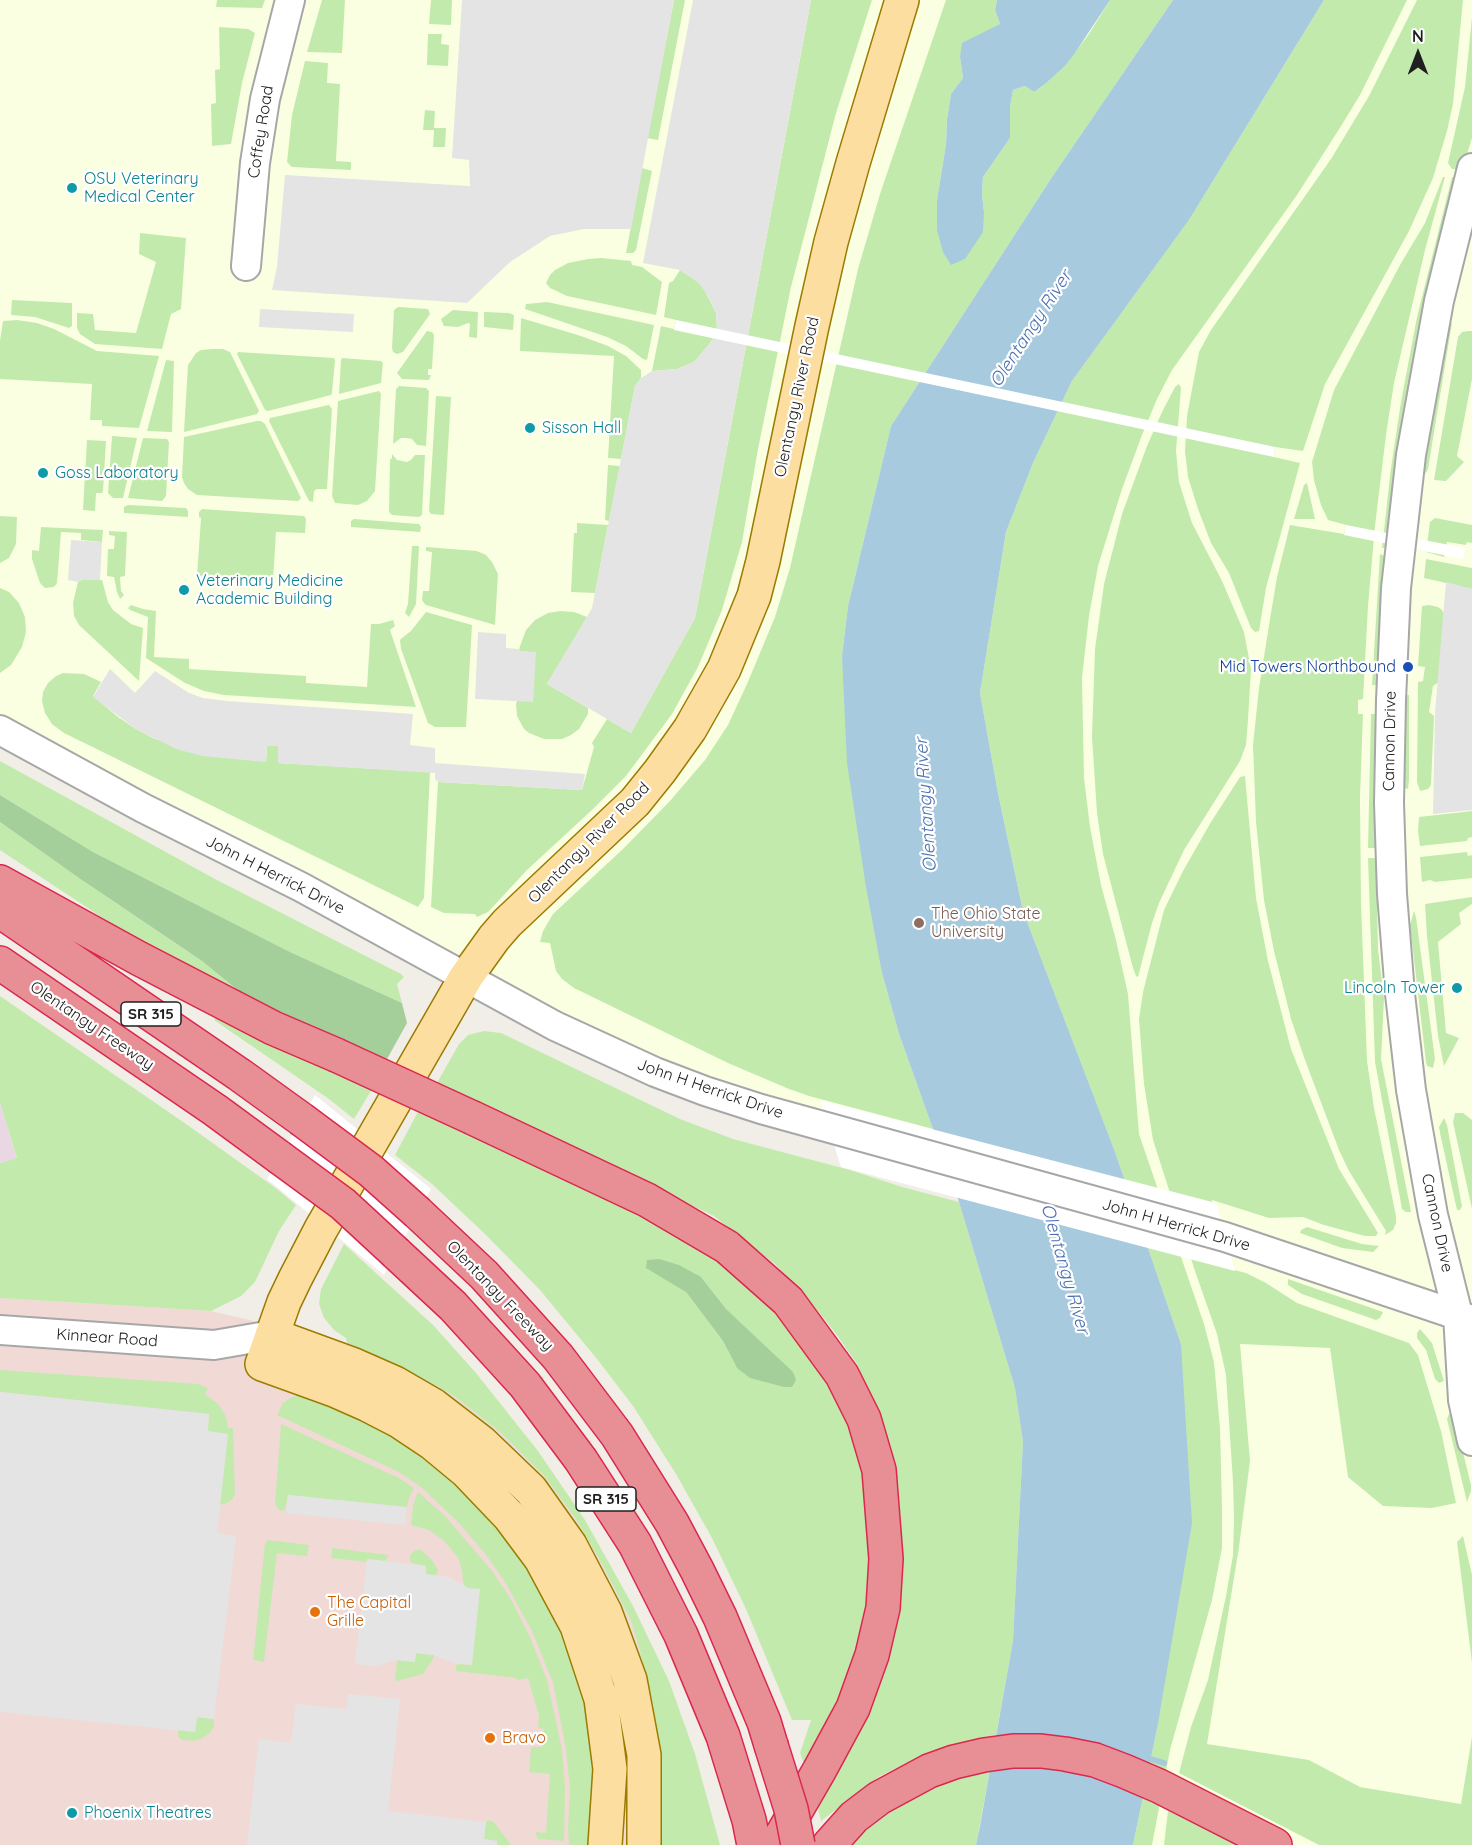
<!DOCTYPE html>
<style>
body{margin:0}
#map{position:relative;width:1472px;height:1845px;overflow:hidden;background:#f0eee6;font-family:Quicksand,sans-serif}
canvas{display:block}
.north{position:absolute;left:1388px;top:24px;width:60px;height:60px;-webkit-text-stroke:4px #fff;paint-order:stroke;rotate:0deg;font-size:16px;font-weight:700;line-height:24px;text-align:center;color:#202020}
.north::after{content:'';display:block;margin:auto;width:21px;height:27px;background:#202020;clip-path:polygon(50% 0,100% 100%,50% 72%,0 100%)}
</style>
<div id="map">
<canvas width="1472" height="1845"></canvas>
<div class="north">N</div>
</div>
<script>
const c = document.querySelector('canvas').getContext('2d');
c.lineJoin = 'round';
function paint(path, color) { c.fillStyle = color; c.fill(path, 'evenodd'); }
const toPath = rows => new Path2D(rows.map(r => 'M' + r).join(''));
function strokePath(path, color, width, dash) { c.strokeStyle = color; c.lineWidth = width; c.lineCap = dash ? 'butt' : 'round'; c.setLineDash(dash || []); c.stroke(path); }
function drawText(font, color, halo, rows, align = 'center') {
  c.font = font + ' Quicksand,sans-serif'; c.lineWidth = 4.5; c.setLineDash([]); c.textBaseline = 'middle'; c.strokeStyle = halo; c.fillStyle = color; for (const [text, x, y, turn = 0] of rows) {
    c.save(); c.translate(x, y); c.rotate((+turn || 0) * Math.PI / 180); c.textAlign = isNaN(turn) ? turn : align; if (halo) c.strokeText(text, 0, 0); c.fillText(text, 0, 0); c.restore();
  }
}
paint(toPath([
 [0,1298,211,1311,347,1343,417,1375,454,1396,501,1433,545,1477,575,1518,602,1564,631,1621,640,1651,653,1704,659,1760,656,1845,0,1845]
]), '#f1dad6');
paint(toPath([
 [0,1103,17,1159,0,1163]
]), '#e9d8e4');
paint(toPath([
 [0,0,1472,0,1472,1845,1066,1845,1041,1188,705,1091,0,730]
]), '#fbffe1');
paint(toPath([
 [217,0,265,0,262,8,216,7],
 [322,0,345,0,342,53,307,52],
 [431,0,452,0,451,25,429,24],
 [674,0,685,0,658,140,647,138],
 [811,0,872,0,836,113,791,287,758,449,742,542,722,610,698,667,672,714,626,776,593,809,527,870,488,912,477,917,475,914,444,913,431,907,438,782,582,790,594,747,592,743,607,719,631,733,695,618],
 [946,0,997,0,995,10,1000,24,960,57,963,78,951,94,947,119,946,144,937,200,937,230,984,212,982,195,983,177,1010,138,1010,107,1013,90,1025,86,1034,92,1045,84,1065,66,1089,34,1110,0,1173,0,1052,177,891,426,848,606,842,656,882,973,899,1034,933,1129,809,1096,789,1089,728,1063,574,988,562,979,556,971,550,943,540,942,543,931,553,914,623,849,670,801,705,760,728,725,747,684,775,617,790,568,858,269,880,194],
 [1324,0,1407,0,1360,95,1343,123,1297,195,1172,370,1157,399,1142,435,1122,489,1098,566,1089,616,1082,678,1084,778,1090,827,1101,885,1116,940,1128,994,1139,1134,1204,1324,1214,1362,1220,1428,1222,1507,1222,1548,1212,1600,1170,1750,1152,1845,1133,1845,1157,1729,1181,1344,1114,1149,1023,911,998,793,980,693,1006,532,1033,463,1072,381,1189,220],
 [1417,0,1463,0,1453,104,1447,131,1433,178,1409,231,1325,384,1303,451,1275,447,1274,457,1300,463,1266,588,1259,631,1255,632,1251,628,1229,573,1211,543,1198,509,1188,477,1185,451,1187,416,1199,352,1211,330,1331,159,1369,96],
 [1472,17,1472,138,1462,170,1452,169,1448,163,1465,87],
 [219,27,248,29,255,33,242,83,231,144,212,146,211,104,216,103,215,70,220,69],
 [428,34,442,34,441,44,449,45,448,66,427,65],
 [305,61,328,63,327,83,340,84,336,161,351,162,351,170,292,167,287,162,292,115],
 [425,110,435,111,434,128,446,128,445,147,433,147,434,130,423,130],
 [642,168,652,171,636,250,633,253,626,253],
 [1443,177,1445,177,1425,250,1394,383,1386,435,1375,526,1368,606,1363,699,1358,700,1358,714,1363,714,1360,797,1361,904,1367,1061,1374,1108,1396,1216,1396,1223,1393,1230,1385,1235,1386,1231,1349,1171,1339,1150,1305,1060,1291,1019,1274,951,1264,900,1256,822,1253,745,1259,688,1270,619,1277,577,1290,525,1344,534,1346,525,1328,520,1321,505,1314,480,1312,462,1334,390,1400,265,1425,223],
 [1452,177,1457,179,1390,547,1382,548,1391,468,1401,402,1417,317],
 [140,233,186,238,181,309,171,314,162,349,95,344,80,334,77,328,77,313,93,314,95,330,136,333,156,262,139,254],
 [601,258,631,261,632,265,642,267,662,282,656,315,567,296,550,288,546,283,550,275,555,270,568,263,588,259],
 [680,270,698,282,704,289,716,313,717,329,711,342,694,362,677,369,652,371,661,326,674,329,676,320,664,317,669,283,673,281],
 [12,300,72,303,72,326,69,328,35,317,11,315],
 [547,302,654,325,647,360,643,359,626,346,607,337,525,309,526,304],
 [398,307,428,309,430,314,403,352,397,354,393,352,392,348,394,310],
 [453,310,478,312,477,338,469,337,470,324,468,323,458,327,444,326,441,319],
 [484,312,509,313,514,315,513,330,484,327],
 [521,318,581,336,608,346,626,356,641,370,641,378,635,386,621,459,608,458,614,356,520,351],
 [17,320,37,323,54,329,97,351,159,356,139,428,102,426,102,420,90,420,92,384,0,379,0,341,3,321],
 [1452,323,1428,469,1426,473,1422,470,1445,328],
 [427,331,432,332,434,335,432,369,428,369,428,375,431,375,429,380,402,379,397,373],
 [1468,331,1472,331,1472,379,1457,456,1464,462,1446,481,1434,480,1458,337,1462,332],
 [212,349,223,349,230,352,259,411,257,414,184,432,188,365,196,353,201,350],
 [238,352,334,358,335,360,332,393,331,395,268,411,265,410,237,354],
 [342,358,381,361,383,363,381,383,339,394,341,360],
 [166,360,174,361,172,432,147,431],
 [1179,384,1181,388,1176,451,1179,482,1192,523,1222,581,1244,632,1251,669,1248,720,1246,745,1240,761,1184,850,1159,903,1152,923,1138,977,1136,976,1133,968,1103,854,1097,813,1092,737,1095,649,1104,584,1122,514,1147,446,1162,412,1175,387],
 [399,386,426,388,429,391,426,446,417,445,412,439,407,438,401,438,393,444,396,389],
 [379,391,381,394,375,491,367,501,358,505,335,503,332,496,338,401],
 [436,396,451,397,444,515,431,514,429,511],
 [329,405,332,409,327,489,317,489,314,491,313,502,309,501,269,421,270,418],
 [257,421,261,421,265,424,301,498,298,501,197,495,188,489,184,483,182,477,184,437],
 [112,436,137,438,123,498,113,498,108,493],
 [143,438,167,439,169,442,166,496,162,501,128,498],
 [87,440,106,441,103,491,102,493,96,493,95,511,83,510],
 [392,454,397,460,407,462,411,460,415,455,425,455,422,515,419,517,392,515,389,512,390,460,392,458],
 [608,465,620,466,609,521,605,520],
 [1307,483,1315,519,1294,519,1304,485],
 [128,505,186,508,188,511,188,517,124,513,124,507],
 [202,509,304,516,306,519,305,533,276,532,273,581,197,576,201,518,199,517,199,512],
 [0,516,17,517,16,544,9,558,0,563],
 [1435,518,1472,525,1472,543,1467,542,1466,545,1447,542,1444,557,1426,552,1430,522],
 [354,519,419,524,421,527,420,532,351,527,351,521],
 [577,523,608,525,595,593,571,592,574,533,577,533],
 [41,527,103,530,102,542,81,540,81,533,61,532,57,583,54,587,45,588,40,583,32,559,32,550,39,551],
 [109,531,127,532,125,576,120,577,121,591,124,595,120,599,117,592,114,577,107,576,108,549,114,549,115,536,109,535],
 [412,546,419,546,416,604,409,617,405,613,408,604],
 [426,547,477,551,486,555,492,562,498,574,495,625,426,605,424,603,422,600,423,591,429,591,432,552,426,551],
 [1380,554,1387,557,1380,685,1372,685],
 [1426,559,1472,568,1472,589,1424,578],
 [82,580,102,580,108,602,113,610,131,624,143,628,139,681,79,625,74,616,73,603,78,582],
 [0,588,9,592,19,603,25,617,26,632,22,647,11,665,0,673],
 [131,605,143,609,156,611,154,657,189,659,189,669,306,676,306,683,367,687,371,624,379,624,393,620,395,626,390,630,416,707,224,695,204,691,185,683,146,658,148,617,130,610,128,608],
 [1429,605,1438,607,1442,610,1446,618,1439,682,1433,686,1429,712,1434,716,1431,785,1428,789,1420,791,1417,782,1418,682,1423,681,1425,667,1418,666,1422,606],
 [560,611,574,612,587,617,547,684,588,708,588,714,579,729,571,735,562,739,544,739,529,733,524,729,517,716,516,704,536,653,520,651,519,649,526,630,535,620,548,613],
 [426,612,472,625,466,727,435,727,428,723,401,649,400,640,402,638,411,631],
 [63,673,84,674,101,682,93,696,118,717,136,729,155,739,266,762,267,746,279,746,278,763,430,772,424,898,418,907,64,733,52,724,45,713,42,701,43,692,48,683,56,676],
 [1409,695,1409,780,1408,789,1402,787,1402,696],
 [1371,714,1378,714,1375,848,1368,848],
 [0,761,215,879,401,974,404,977,397,984,402,1003,290,952,93,852,0,795],
 [1245,776,1256,898,1268,961,1291,1049,1339,1169,1378,1233,1376,1236,1365,1236,1324,1225,1303,1217,1269,1218,1212,1200,1215,1265,1246,1273,1266,1283,1297,1303,1409,1343,1418,1355,1441,1431,1456,1503,1432,1508,1383,1506,1348,1477,1330,1348,1240,1344,1250,1461,1239,1547,1207,1744,1309,1760,1360,1787,1461,1804,1472,1737,1472,1845,1319,1845,1179,1773,1191,1727,1208,1680,1226,1596,1233,1555,1234,1518,1233,1482,1226,1375,1217,1334,1195,1271,1153,1140,1144,1084,1139,1019,1143,992,1164,910,1183,871,1211,822,1240,777],
 [1472,811,1472,837,1468,838,1467,841,1420,846,1418,831,1419,817],
 [0,822,79,878,202,961,251,1001,168,961,0,850],
 [1467,852,1468,856,1472,855,1472,878,1435,882,1430,880,1422,882,1420,857],
 [1368,858,1376,858,1378,949,1384,998,1381,1059,1411,1212,1406,1212,1402,1209,1375,1062],
 [1472,897,1472,904,1459,913,1461,924,1438,942,1446,1033,1459,1038,1444,1066,1438,1036,1427,936,1425,904],
 [1414,911,1416,917,1435,1059,1433,1068,1427,1066,1426,1062,1410,925],
 [0,996,186,1124,277,1189,296,1205,279,1231,255,1282,241,1296,211,1311,0,1298,0,1163,17,1158,0,1103],
 [219,1013,374,1086,354,1119,329,1099,214,1020],
 [484,1031,501,1033,680,1119,733,1139,850,1170,902,1187,959,1202,1015,1388,1023,1442,1013,1641,996,1735,957,1743,922,1756,880,1776,821,1821,817,1804,872,1707,886,1666,899,1608,901,1524,898,1485,889,1449,857,1364,837,1335,810,1301,775,1264,714,1216,437,1083,459,1044,468,1035],
 [420,1108,633,1210,729,1267,797,1331,842,1406,858,1449,867,1486,872,1583,860,1652,844,1695,805,1767,800,1753,811,1720,792,1720,746,1609,712,1538,676,1474,633,1406,597,1359,540,1290,486,1235,432,1184,395,1155],
 [701,1277,727,1310,737,1368,723,1341,686,1292],
 [1455,1113,1463,1113,1472,1120,1472,1209,1453,1122],
 [1444,1118,1447,1125,1462,1206,1460,1210,1457,1210,1440,1133,1439,1127],
 [1307,1227,1362,1244,1379,1246,1373,1252,1342,1248,1300,1233,1301,1230],
 [344,1244,433,1325,476,1373,538,1451,585,1520,633,1606,669,1681,695,1754,720,1845,656,1845,659,1760,653,1704,640,1651,631,1621,602,1564,575,1518,545,1477,501,1433,454,1396,417,1375,347,1343,346,1338,334,1330,324,1318,319,1304,321,1289],
 [1288,1279,1383,1312,1380,1318,1376,1320,1302,1294,1288,1285],
 [1420,1329,1432,1343,1444,1381,1439,1383,1435,1379,1426,1350,1417,1338,1417,1333],
 [0,1370,186,1383,198,1384,208,1388,205,1394,217,1403,223,1411,226,1417,228,1428,233,1428,235,1494,232,1500,225,1504,217,1505,227,1434,207,1431,209,1414,0,1392],
 [308,1394,381,1427,445,1472,496,1522,549,1599,586,1695,596,1760,591,1845,569,1845,568,1829,570,1790,566,1749,553,1683,532,1631,505,1582,486,1555,459,1523,422,1488,399,1472,277,1415,283,1403,290,1398,297,1395],
 [1453,1412,1471,1485,1471,1491,1467,1502,1447,1419,1449,1414],
 [281,1424,399,1478,414,1488,409,1498,407,1507,288,1495,285,1510,280,1511,275,1504],
 [418,1492,445,1516,493,1572,512,1601,530,1637,547,1680,562,1749,565,1786,564,1841,538,1839,535,1832,546,1833,550,1774,529,1772,531,1747,542,1747,544,1729,538,1728,539,1716,528,1678,517,1680,516,1678,456,1671,456,1665,459,1664,471,1665,468,1588,465,1586,463,1582,462,1570,458,1558,451,1549,443,1540,429,1530,411,1525,413,1505],
 [1463,1536,1472,1575,1472,1663,1457,1542],
 [268,1540,309,1545,307,1556,277,1553,264,1662,253,1660,265,1543],
 [332,1548,389,1555,385,1561,368,1559,367,1562,331,1558],
 [415,1550,421,1550,432,1560,438,1570,437,1574,434,1576,425,1574,426,1566,412,1563,410,1560,410,1555],
 [416,1653,434,1655,433,1659,423,1674,397,1681,395,1680,397,1660,414,1662],
 [197,1717,214,1719,214,1726,210,1733,201,1739,193,1741,184,1740,179,1738,178,1735,178,1730,195,1732],
 [990,1770,976,1845,848,1845,866,1826,930,1785],
 [1168,1811,1241,1845,1164,1845],
 [488,1820,494,1822,511,1845,497,1845,497,1841,484,1839,486,1822]
]), '#c3eaad');
paint(toPath([
 [0,795,93,852,290,952,402,1003,407,1023,387,1059,251,1001,202,961,79,878,0,822],
 [659,1259,679,1265,701,1277,727,1310,793,1372,796,1380,792,1387,784,1387,750,1378,737,1368,723,1341,686,1292,646,1268,647,1260]
]), '#a4cf9b');
paint(toPath([
 [462,0,674,0,631,229,584,229,550,236,510,262,467,303,272,290,277,267,285,175,470,186,469,160,452,158],
 [693,0,811,0,695,618,631,733,547,684,592,608,635,386,641,378,652,371,677,369,694,362,711,342,717,329,716,313,708,296,698,282,680,270,643,263],
 [260,309,354,314,353,332,259,327],
 [71,540,102,542,100,580,82,580,78,582,68,580],
 [1446,582,1472,589,1472,810,1433,814,1435,712],
 [478,632,506,634,506,648,519,649,520,651,536,652,533,702,475,699],
 [110,669,135,693,155,671,189,693,203,698,227,701,413,714,410,745,435,748,435,763,585,774,582,790,438,782,435,779,435,773,278,763,278,746,267,746,266,762,202,756,176,749,136,729,93,697],
 [0,1392,209,1414,208,1431,228,1434,217,1533,236,1536,214,1719,197,1717,195,1732,0,1712],
 [288,1495,407,1507,405,1525,286,1513],
 [367,1559,426,1566,426,1574,449,1577,468,1588,480,1589,472,1665,454,1663,433,1655,416,1653,415,1662,397,1660,375,1666,355,1664],
 [348,1694,400,1699,388,1811,486,1822,484,1839,497,1841,497,1845,247,1845,259,1739,291,1743,296,1704,346,1709]
]), '#e4e4e4');
paint(toPath([
 [997,0,1110,0,1075,53,1065,66,1045,84,1034,92,1025,86,1013,90,1010,107,1010,138,983,177,982,195,984,212,983,232,965,259,951,265,943,252,937,230,937,200,946,144,947,119,951,94,963,78,960,57,962,43,1000,24,995,10],
 [1173,0,1324,0,1189,220,1072,381,1033,463,1006,532,980,693,998,793,1023,911,1114,1149,1181,1344,1192,1523,1157,1729,1133,1845,976,1845,980,1826,1013,1641,1023,1442,1015,1388,959,1202,899,1034,882,973,866,887,847,763,842,656,848,606,891,426,1052,177]
]), '#a7cade');
paint(toPath([
 [676,320,1275,447,1274,457,674,330],
 [1346,525,1465,548,1463,559,1344,535],
 [315,1095,431,1189,384,1275,267,1179],
 [820,1100,1216,1203,1235,1271,841,1167]
]), '#fff');
strokePath(toPath([
 [1151,1759,1164,1763]
]), '#a7cade', 6);
const minor = toPath([
 [1472,168,1439,301,1411,455,1396,588,1391,700,1389,803,1392,894,1400,994,1411,1090,1433,1215,1458,1315,1463,1400,1472,1441],
 [246,266,255,163,265,99,290,0],
 [0,730,143,808,301,887,555,1026,655,1072,705,1091,761,1109,1225,1237,1472,1320],
 [0,1330,214,1345,272,1335]
]);
const major = toPath([
 [272,1335,354,1365,395,1383,433,1405,481,1442,531,1490,570,1545,605,1612,630,1680,644,1755,644,1845],
 [605,1845,610,1769,601,1699,577,1626,541,1559,509,1516,467,1472,432,1443,399,1421,368,1405,334,1390,262,1364,284,1302,295,1279,321,1229,466,977,494,938,507,923,635,802,660,771,690,729,724,669,754,596,763,561,812,326,831,242,853,163,902,0]
]);
const highway = toPath([
 [0,882,138,958,273,1028,336,1055],
 [0,911,240,1075,301,1119],
 [0,963,215,1110,279,1157],
 [473,1118,647,1200,727,1247,788,1301,842,1375,864,1419,879,1470,886,1559,883,1608,872,1655,853,1708,819,1771,776,1845],
 [418,1213,484,1275,558,1357,617,1435,672,1523,697,1570,720,1617,764,1722,771,1745],
 [396,1253,453,1306,525,1385,581,1460,635,1544,681,1635,723,1736,749,1820,754,1845],
 [829,1845,854,1817,879,1798,929,1771,954,1762,984,1755,1013,1751,1041,1751,1065,1754,1095,1760,1124,1771,1159,1786,1275,1845]
]);
strokePath(minor, '#a7a7a7', 32);
strokePath(major, '#9b7b01', 36);
strokePath(highway, '#db274e', 36);
strokePath(minor, '#fff', 28);
strokePath(major, '#fcdfa0', 33);
strokePath(highway, '#e78f94', 33);
const highwayBridge = toPath([
 [336,1055,473,1118],
 [301,1119,371,1171,418,1213],
 [279,1157,343,1204,396,1253],
 [771,1745,791,1809,798,1845]
]);
strokePath(highwayBridge, '#db274e', 36, []);
strokePath(highwayBridge, '#e78f94', 33);
for (const [x, y, r, color] of [
 [72,188,6,"#0f9aa8"],
 [530,428,6,"#0f9aa8"],
 [43,473,6,"#0f9aa8"],
 [184,590,6,"#0f9aa8"],
 [1408,667,6,"#1a4fb4"],
 [919,923,6,"#8d6e63"],
 [1457,988,6,"#0f9aa8"],
 [315,1612,6,"#e8710a"],
 [490,1738,6,"#e8710a"],
 [72,1813,6,"#0f9aa8"]
]) { const dot = new Path2D(); dot.arc(x, y, r, 0, 2 * Math.PI); c.fillStyle = color; c.fill(dot); strokePath(dot, '#fff', 2); }
for (const [x, y, w] of [
 [151,1014,60],
 [606,1499,60]
]) { const box = new Path2D(); box.roundRect(x - w / 2, y - 12, w, 24, 4.5); c.fillStyle = '#fff'; c.fill(box); strokePath(box, '#202020', 1.5); }
drawText('bold 15px', '#202020', null, [
 ["SR 315",151,1014],
 ["SR 315",606,1499]
]);
drawText('16px', '#202020', '#fff', [
 ["Coffey Road",261,132,-81],
 ["Olentangy River Road",797,397,-78],
 ["Cannon Drive",1390,741,-89],
 ["Olentangy River Road",589,843,-45],
 ["John H Herrick Drive",275,875,27],
 ["Olentangy Freeway",92,1026,34],
 ["John H Herrick Drive",710,1089,19],
 ["Cannon Drive",1437,1223,78],
 ["John H Herrick Drive",1176,1225,16],
 ["Olentangy Freeway",500,1296,46],
 ["Kinnear Road",107,1338,4]
]);
drawText('16px', '#0d838f', '#fff', [
 ["OSU Veterinary",84,179],
 ["Medical Center",84,197],
 ["Sisson Hall",542,428],
 ["Goss Laboratory",55,473],
 ["Veterinary Medicine",196,581],
 ["Academic Building",196,599],
 ["Lincoln Tower",1445,988,"right"],
 ["Phoenix Theatres",84,1813]
], 'left');
drawText('16px', '#164399', '#fff', [
 ["Mid Towers Northbound",1396,667]
], 'right');
drawText('16px', '#785e54', '#fff', [
 ["The Ohio State",931,914],
 ["University",931,932]
], 'left');
drawText('16px', '#c56008', '#fff', [
 ["The Capital",327,1603],
 ["Grille",327,1621],
 ["Bravo",502,1738]
], 'left');
drawText('italic 18px', '#4c71b0', '#fff', [
 ["Olentangy River",1031,329,-57],
 ["Olentangy River",926,805,-94],
 ["Olentangy River",1065,1269,74]
]);
</script>
